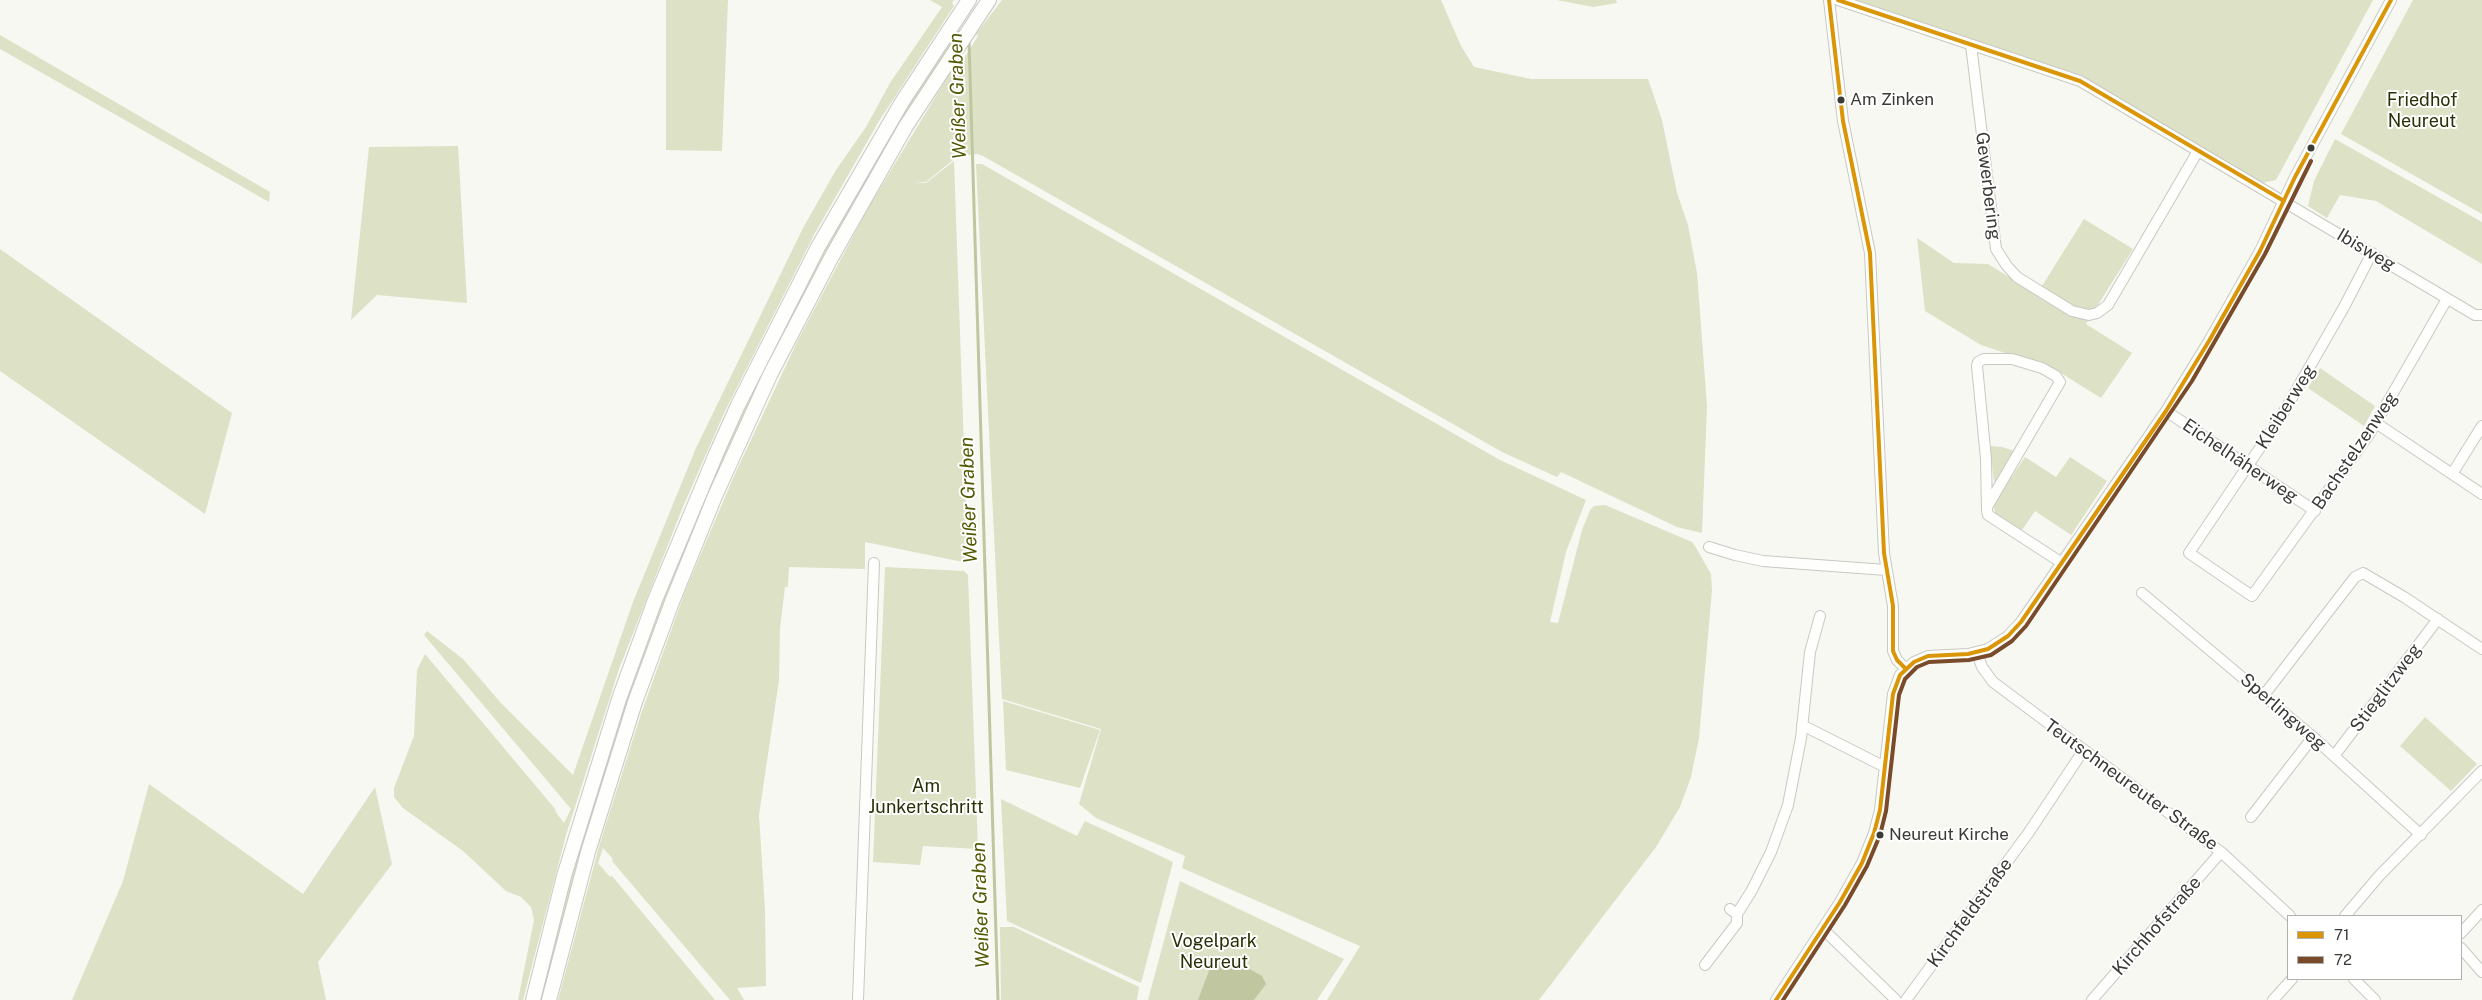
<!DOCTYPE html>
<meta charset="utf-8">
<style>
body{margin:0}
#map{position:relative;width:2482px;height:1000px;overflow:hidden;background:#f7f8f1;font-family:"Public Sans",sans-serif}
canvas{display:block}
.legend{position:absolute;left:2287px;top:915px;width:175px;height:65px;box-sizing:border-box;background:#fff;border:1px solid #b0b1af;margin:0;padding:6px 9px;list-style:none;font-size:15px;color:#3a3b36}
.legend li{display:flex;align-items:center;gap:10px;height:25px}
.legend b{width:25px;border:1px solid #b0b1af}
</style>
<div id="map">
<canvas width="2482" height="1000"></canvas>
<ul class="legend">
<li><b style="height:6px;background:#db9608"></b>71</li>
<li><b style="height:6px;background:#7a4b2a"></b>72</li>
</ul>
</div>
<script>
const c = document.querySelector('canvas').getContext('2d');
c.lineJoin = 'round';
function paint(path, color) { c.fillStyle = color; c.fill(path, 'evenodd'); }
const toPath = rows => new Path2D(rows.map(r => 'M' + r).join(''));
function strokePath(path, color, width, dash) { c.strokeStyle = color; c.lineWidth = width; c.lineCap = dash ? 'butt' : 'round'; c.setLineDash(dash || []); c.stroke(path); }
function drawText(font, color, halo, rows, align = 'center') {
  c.font = font + ' "Public Sans",sans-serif'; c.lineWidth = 4; c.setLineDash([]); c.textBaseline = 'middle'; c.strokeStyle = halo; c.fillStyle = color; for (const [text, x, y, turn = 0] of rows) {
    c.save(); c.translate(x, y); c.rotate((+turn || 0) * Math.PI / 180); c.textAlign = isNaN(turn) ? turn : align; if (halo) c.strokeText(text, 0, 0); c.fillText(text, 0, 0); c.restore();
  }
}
paint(toPath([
 [666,0,728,0,722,151,666,150],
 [930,0,954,0,952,3,954,6,879,121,815,233,725,411,682,509,619,669,566,835,523,1000,518,1000,534,920,531,907,521,897,506,891,463,851,403,808,394,797,394,788,414,736,417,670,425,654,556,810,555,811,564,823,571,809,424,635,427,631,463,659,501,703,573,775,633,602,696,448,803,228,836,170,866,127,890,83,942,7],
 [1002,0,1441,0,1461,46,1474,67,1531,79,1648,79,1662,120,1677,193,1688,225,1697,273,1707,406,1702,533,1677,527,1561,472,1557,477,1502,452,983,156,977,154,958,156,926,182,915,182,926,183,954,161,968,563,865,542,865,569,789,567,788,587,785,587,780,628,779,680,759,815,765,910,766,986,737,988,744,1000,730,1000,612,861,613,859,603,848,598,863,610,877,612,876,715,1000,558,1000,600,843,641,714,686,589,734,476,798,340,868,208,950,73,954,74,978,36,976,34],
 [1557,0,1616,0,1617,3,1593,7],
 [1853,0,2373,0,2276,180,2262,183,2076,74],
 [2413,0,2482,0,2482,214,2341,134],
 [959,26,959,33,886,148,800,303,650,643,619,730,589,826,543,1000,539,1000,574,861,615,729,648,636,710,482,753,389,815,267,904,111],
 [0,35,270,192,269,202,0,49],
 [2335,139,2482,222,2482,264,2376,201,2340,195,2327,218,2308,206,2314,181],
 [458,146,467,303,377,295,351,320,369,147],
 [976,164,982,164,1500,460,1586,500,1566,552,1550,622,1558,623,1582,530,1590,510,1594,506,1605,505,1692,542,1695,546,1711,574,1712,590,1699,738,1691,777,1680,807,1656,847,1539,1000,1327,1000,1360,946,1182,868,1185,856,1096,818,1079,804,1101,729,1002,699],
 [2084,219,2133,249,2086,324,2132,353,2101,398,2056,370,1981,345,1925,311,1917,238,1954,263,1988,264,2037,294],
 [0,249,232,413,205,514,0,371],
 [2320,368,2375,406,2364,426,2308,388],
 [1990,446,2002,447,2014,451,1997,482,1994,481],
 [2025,457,2056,477,2070,457,2107,481,2071,535,2035,511,2022,530,1995,514,1994,507,1997,499],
 [885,567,964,571,968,575,978,849,923,846,920,865,873,862],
 [1003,701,1100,730,1080,788,1006,770],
 [2425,717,2477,764,2451,791,2400,746],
 [149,784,303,894,375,787,392,864,318,962,326,1000,72,1000,123,881],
 [1001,799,1077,836,1085,821,1173,862,1141,983,1007,921],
 [1180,881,1344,959,1317,1000,1148,1000],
 [1000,927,1014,927,1139,987,1137,1000,1001,1000]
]), '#dde1c5');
paint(toPath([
 [1218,958,1230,958,1262,976,1266,984,1254,1000,1198,1000,1210,968]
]), '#c0c6a0');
strokePath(toPath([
 [969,41,998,1000]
]), '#c0c6a0', 3);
const minor = toPath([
 [1829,0,1843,121,1870,253,1884,553,1893,606,1893,651,1897,660,1906,669],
 [1838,0,2080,81,2475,315,2482,315],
 [1971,45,1996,249,2007,266,2017,277,2072,311,2089,315,2097,313,2108,305,2198,151],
 [2372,253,2344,307,2282,415,2189,553,2252,596,2370,433,2447,299],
 [2166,411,2315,511],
 [2376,423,2482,494],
 [2452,474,2482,426],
 [1987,507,2060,382,2056,376,2042,368,2012,359,1984,359,1978,362,1977,366,1986,459,1987,510,1988,515,2062,563],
 [1709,547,1735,555,1763,561,1886,570],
 [2142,593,2313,737,2421,835],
 [1977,653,1982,667,1993,682,2221,852,2290,916],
 [2264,695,2355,577,2363,573,2404,597,2482,649],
 [1802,725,1885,767],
 [2334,756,2438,619],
 [2251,817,2313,737],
 [1730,909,1737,914,1752,890,1771,852,1788,805,1801,738,1810,652,1820,616],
 [2345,916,2379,876,2482,771],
 [1823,929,1896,1000],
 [2461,933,2482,910],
 [2461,948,2482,972],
 [1705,965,1737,923,1737,914],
 [2354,979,2375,1000],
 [858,1000,874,563],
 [1776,1000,1840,902,1862,863,1874,833,1880,810,1893,694,1900,675,1914,662,1928,656,1968,654,1988,649,2008,636,2021,622,2166,411,2209,341,2260,251,2295,177,2391,0],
 [1906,1000,2029,832,2083,751],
 [2092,1000,2221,852],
 [2273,1000,2292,979]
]);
const highway = toPath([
 [533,1000,564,876,619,699,655,600,716,454,738,405,818,247,902,102,969,0],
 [549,1000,588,852,635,702,672,602,715,496,770,375,831,258,906,126,989,0]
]);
strokePath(minor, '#c8c9c3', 12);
strokePath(highway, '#c8c9c3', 16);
strokePath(minor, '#fefefd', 10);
strokePath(highway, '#fefefd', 14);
strokePath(toPath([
 [1829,0,1843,121,1870,253,1884,553,1893,606,1893,651,1897,660,1906,669],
 [1838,0,2080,81,2284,201],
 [1776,1000,1840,902,1862,863,1874,833,1880,810,1893,694,1900,675,1914,662,1928,656,1968,654,1988,649,2008,636,2021,622,2166,411,2209,341,2260,251,2295,177,2391,0]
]), '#db9608', 4);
strokePath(toPath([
 [1783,1000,1845,905,1867,866,1880,835,1886,811,1899,695,1905,679,1917,667,1929,662,1969,660,1991,655,2012,641,2026,626,2192,381,2265,254,2311,161]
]), '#7a4b2a', 4);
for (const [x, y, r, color] of [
 [1841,100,4.5,"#3a3b36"],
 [2311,148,4.5,"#3a3b36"],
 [1880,835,4.5,"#3a3b36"]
]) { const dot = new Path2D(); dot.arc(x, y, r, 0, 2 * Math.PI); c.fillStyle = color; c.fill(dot); strokePath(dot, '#fff', 2); }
drawText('17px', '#3a3b36', '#fff', [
 ["Am Zinken",1850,100],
 ["Neureut Kirche",1889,835]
], 'left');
drawText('18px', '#2b2f05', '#fff', [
 ["Friedhof",2422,100],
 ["Neureut",2422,121],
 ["Am",926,786],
 ["Junkertschritt",926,807],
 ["Vogelpark",1214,941],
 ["Neureut",1214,962]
]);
drawText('18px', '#3a3b36', '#fff', [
 ["Gewerbering",1988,186,83],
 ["Ibisweg",2366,250,31],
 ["Kleiberweg",2286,407,-58],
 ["Bachstelzenweg",2355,451,-56],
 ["Eichelhäherweg",2240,461,34],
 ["Stieglitzweg",2386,688,-53],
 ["Sperlingweg",2283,712,41],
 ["Teutschneureuter Straße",2131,785,36],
 ["Kirchfeldstraße",1970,913,-54],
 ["Kirchhofstraße",2157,926,-49]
]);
drawText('italic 19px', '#525900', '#fff', [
 ["Weißer Graben",958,96,-92],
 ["Weißer Graben",969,500,-92],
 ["Weißer Graben",981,905,-92]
]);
</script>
